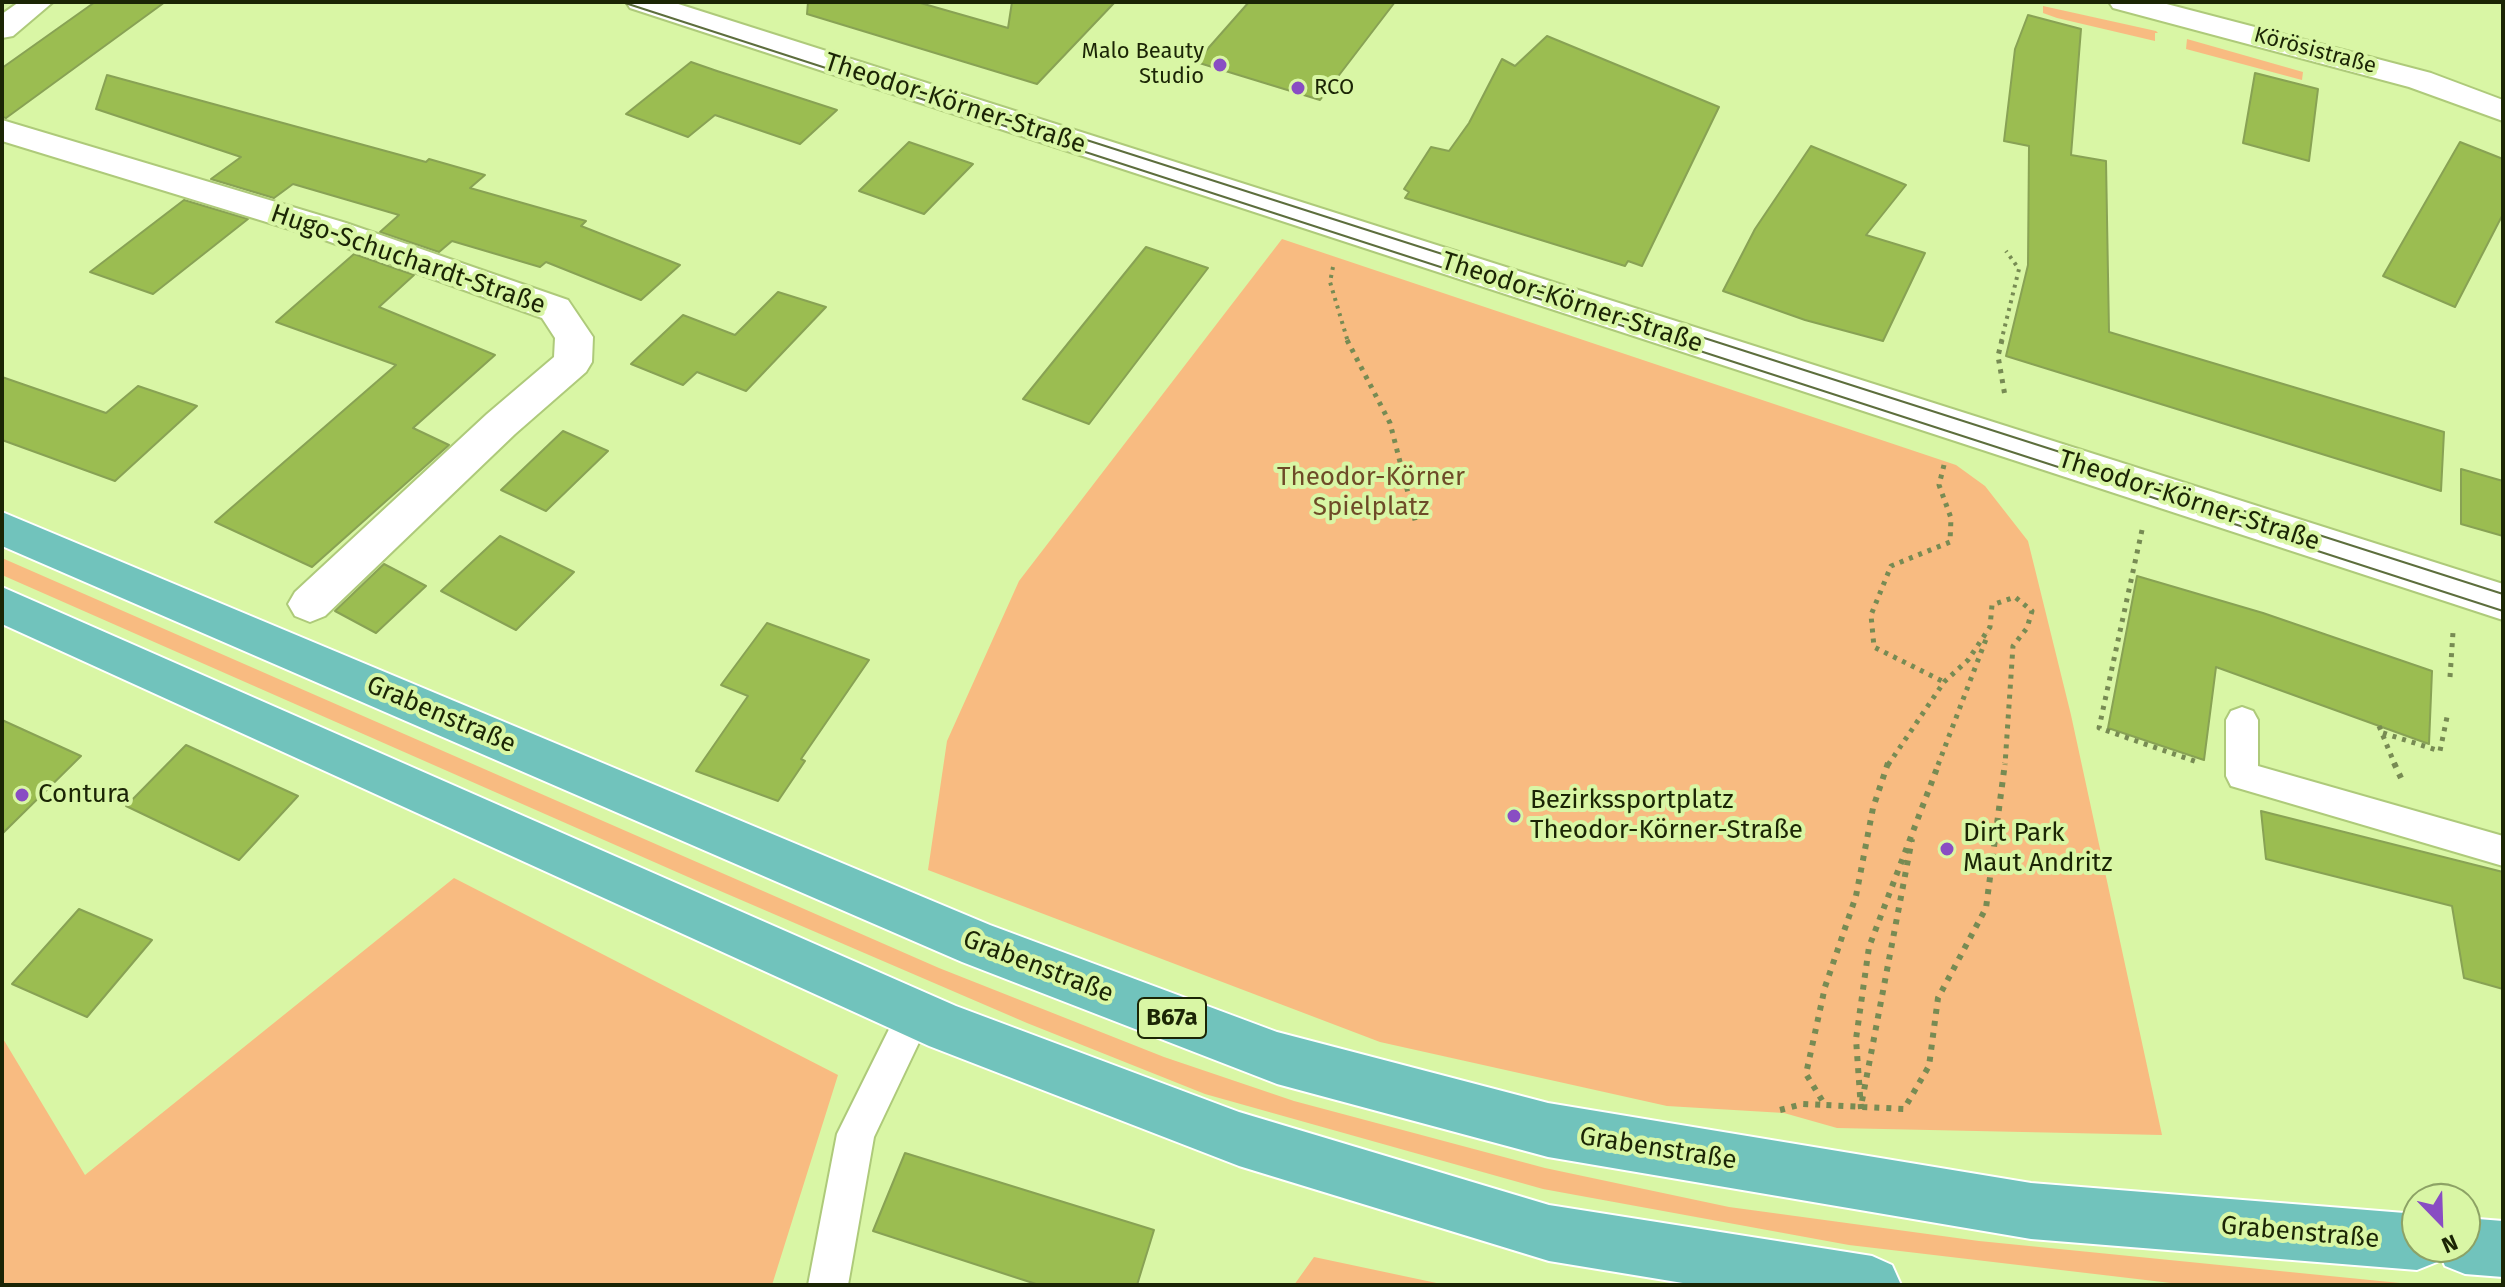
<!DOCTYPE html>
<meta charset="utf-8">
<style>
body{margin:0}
#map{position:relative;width:2505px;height:1287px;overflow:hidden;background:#d9f6a5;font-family:"Fira Sans",sans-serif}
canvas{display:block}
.frame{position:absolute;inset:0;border:4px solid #1b2505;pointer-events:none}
.north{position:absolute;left:2401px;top:1183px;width:80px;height:80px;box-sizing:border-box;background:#d9f6a5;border:2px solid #8da265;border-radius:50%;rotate:157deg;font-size:22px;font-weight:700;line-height:32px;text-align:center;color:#1b2505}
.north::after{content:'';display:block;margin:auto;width:28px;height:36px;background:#894dc3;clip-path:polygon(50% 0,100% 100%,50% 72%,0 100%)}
</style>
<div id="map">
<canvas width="2505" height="1287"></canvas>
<div class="frame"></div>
<div class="north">N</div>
</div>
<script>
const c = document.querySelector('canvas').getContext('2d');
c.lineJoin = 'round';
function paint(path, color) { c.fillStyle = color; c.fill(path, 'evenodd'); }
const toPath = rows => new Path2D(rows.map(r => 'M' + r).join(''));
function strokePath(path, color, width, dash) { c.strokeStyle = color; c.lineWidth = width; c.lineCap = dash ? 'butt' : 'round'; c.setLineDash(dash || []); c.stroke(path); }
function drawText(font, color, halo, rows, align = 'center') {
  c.font = font + ' "Fira Sans",sans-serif'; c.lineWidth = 8; c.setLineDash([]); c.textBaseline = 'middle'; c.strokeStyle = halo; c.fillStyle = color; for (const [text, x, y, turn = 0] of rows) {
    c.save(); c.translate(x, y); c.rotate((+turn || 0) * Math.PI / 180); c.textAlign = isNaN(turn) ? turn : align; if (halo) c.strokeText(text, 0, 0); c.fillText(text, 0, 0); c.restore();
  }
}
paint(toPath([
 [2043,6,2156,31,2158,33,2155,33,2155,41,2057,18,2043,13],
 [2187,39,2303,72,2302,80,2186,49],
 [1282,239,1956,465,1985,486,2028,541,2071,715,2162,1135,1837,1128,1784,1113,1667,1106,1380,1042,928,870,947,741,1019,581],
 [2,558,939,968,1164,1057,1294,1101,1545,1168,1729,1207,1979,1241,2420,1285,2188,1285,1849,1245,1543,1189,1205,1094,1027,1023,704,884,2,575],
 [454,878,838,1075,772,1285,2,1285,2,1037,85,1175],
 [1314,1257,1446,1285,1294,1285]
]), '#f8bb81');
const building = toPath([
 [95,2,165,2,6,118,2,117,2,68,95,2],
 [808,2,917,2,1008,28,1012,2,1115,2,1037,84,807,14,808,2],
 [1249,2,1395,2,1320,100,1196,62,1249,2],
 [2028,15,2081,29,2071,155,2106,161,2109,332,2444,432,2441,491,2006,356,2028,265,2029,146,2004,141,2015,49,2028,15],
 [1547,36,1719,107,1642,266,1628,261,1625,266,1405,198,1409,192,1404,189,1431,147,1449,151,1469,123,1502,59,1515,66,1547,36],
 [691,62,717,71,837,110,800,144,715,115,688,137,626,114,691,62],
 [2255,73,2318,89,2309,161,2243,143,2255,73],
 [107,75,426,162,429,159,485,175,470,188,586,221,581,226,680,265,641,300,546,262,540,267,452,241,439,252,380,232,399,215,293,184,274,198,211,179,241,157,96,109,107,75],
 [909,142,973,164,924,214,859,191,909,142],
 [2460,142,2503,159,2503,214,2455,307,2383,276,2460,142],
 [1811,146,1906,185,1866,235,1925,253,1883,341,1805,320,1723,291,1755,229,1811,146],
 [184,200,248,219,153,294,90,272,184,200],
 [1146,247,1208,268,1089,424,1023,399,1146,247],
 [354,254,414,275,379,307,495,355,413,428,449,445,312,567,215,522,396,365,276,322,354,254],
 [778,292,826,307,746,391,697,372,683,385,631,364,683,315,735,335,778,292],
 [2,377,106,413,138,386,197,406,115,481,2,440,2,377],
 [563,431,608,451,546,511,501,490,563,431],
 [2461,469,2503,481,2503,536,2461,524,2461,469],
 [500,536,574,572,516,630,441,591,500,536],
 [384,564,426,586,376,633,335,611,384,564],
 [2137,576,2263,613,2432,671,2429,744,2216,667,2204,760,2108,728,2137,576],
 [767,623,869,660,801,759,805,761,778,801,696,771,748,696,721,685,767,623],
 [2,720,81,756,2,834,2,720],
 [186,745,298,796,239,860,126,806,186,745],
 [2261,811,2503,872,2503,989,2464,978,2452,906,2266,859,2261,811],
 [79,909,152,940,87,1017,12,984,79,909],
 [905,1153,1154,1230,1137,1285,1039,1285,873,1231,905,1153]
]);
paint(building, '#9bbd51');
strokePath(building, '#88a254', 2);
const service = toPath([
 [2242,707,2253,711,2258,720,2258,766,2503,836,2503,866,2231,786,2226,776,2226,720,2231,711,2242,707],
 [915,996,927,1001,933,1013,874,1137,848,1285,808,1285,837,1134,903,1001,915,996]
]);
const minor = toPath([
 [19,2,53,2,13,36,2,38,2,14,19,2],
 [2,120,346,223,568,300,593,337,592,362,586,372,515,434,325,616,310,622,295,616,288,604,295,592,487,414,554,357,555,338,542,318,322,239,2,141,2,120]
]);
const tertiary = toPath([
 [2109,2,2159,2,2431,73,2503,100,2503,121,2409,87,2113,8,2109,2]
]);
const secondary = toPath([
 [626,2,672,2,2503,584,2503,620,630,8,626,2]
]);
const primary = toPath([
 [2,512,990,925,1277,1032,1548,1103,2031,1183,2417,1214,2417,1247,2465,1247,2465,1218,2503,1221,2503,1277,2465,1274,2445,1266,2440,1255,2437,1262,2417,1270,2031,1239,1548,1157,1277,1084,962,962,2,546,2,512],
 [2,587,956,1006,1239,1112,1549,1205,1872,1256,1892,1265,1901,1285,1695,1285,1549,1261,1239,1166,929,1046,2,624,2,587]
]);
strokePath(service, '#aeca7a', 4);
strokePath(minor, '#aeca7a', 4);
strokePath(tertiary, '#aeca7a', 4);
strokePath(secondary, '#aeca7a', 4);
strokePath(primary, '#fff', 4);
strokePath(toPath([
 [1333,267,1330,282,1348,342],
 [2001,342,2019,269,2006,251]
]), '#778b53', 4, [3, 5]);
strokePath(toPath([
 [1347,340,1390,423,1416,524],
 [2002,340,1998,356,2005,396],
 [1944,465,1939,485,1951,518,1950,542,1891,566,1871,615,1874,647,1944,682],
 [2142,530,2099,728,2197,762],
 [2450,677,2453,632],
 [2379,726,2395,765],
 [2383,733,2440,751,2447,717],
 [1888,765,1944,682,1968,660,1990,627,1992,605,2015,597,2032,611,2027,628,2013,646,2005,765],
 [1938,765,1988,634]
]), '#778b53', 5, [4, 6]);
strokePath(toPath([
 [1888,763,1873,808,1856,896,1825,987,1806,1074,1825,1105,1904,1109,1929,1066,1938,998,1986,908,2005,763],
 [2394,763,2401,778],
 [1862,1101,1912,839],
 [1861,1109,1856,1039,1869,947,1939,763],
 [1780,1110,1803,1104,1825,1105]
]), '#778b53', 6, [5, 7]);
paint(service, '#fff');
paint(minor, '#fff');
paint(tertiary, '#fff');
paint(secondary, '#fff');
paint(primary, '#71c3bc');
strokePath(toPath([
 [622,2,2503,611],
 [968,102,2503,594]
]), '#5d6e3d', 2);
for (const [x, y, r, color] of [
 [1220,65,8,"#894dc3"],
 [1298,88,8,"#894dc3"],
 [22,795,8,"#894dc3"],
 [1514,816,8,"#894dc3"],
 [1947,849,8,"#894dc3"]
]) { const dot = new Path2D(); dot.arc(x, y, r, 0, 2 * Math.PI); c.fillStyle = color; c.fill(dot); strokePath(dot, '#d9f6a5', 3); }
drawText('22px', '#1b2505', '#d9f6a5', [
 ["Körösistraße",2315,51,15]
]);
drawText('22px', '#1b2505', '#d9f6a5', [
 ["Malo Beauty",1204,52],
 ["Studio",1204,77],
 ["RCO",1314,88,"left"]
], 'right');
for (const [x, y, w] of [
 [1172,1018,68]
]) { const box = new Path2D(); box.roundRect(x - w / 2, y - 20, w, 40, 6); c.fillStyle = '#d9f6a5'; c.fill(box); strokePath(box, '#1b2505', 2); }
drawText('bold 24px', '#1b2505', null, [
 ["B67a",1172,1018]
]);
drawText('26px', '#1b2505', '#d9f6a5', [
 ["Theodor-Körner-Straße",955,104,18],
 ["Hugo-Schuchardt-Straße",408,260,19],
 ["Theodor-Körner-Straße",1572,303,18],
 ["Theodor-Körner-Straße",2189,501,18],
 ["Grabenstraße",441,715,23],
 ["Grabenstraße",1038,967,21],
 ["Grabenstraße",1658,1149,9],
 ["Grabenstraße",2300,1233,5]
]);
drawText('26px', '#6e4b28', '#d9f6a5', [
 ["Theodor-Körner",1371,478],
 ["Spielplatz",1371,508]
]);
drawText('26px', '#1b2505', '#d9f6a5', [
 ["Contura",38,795],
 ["Bezirkssportplatz",1530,801],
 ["Theodor-Körner-Straße",1530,831],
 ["Dirt Park",1963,834],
 ["Maut Andritz",1963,864]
], 'left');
</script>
